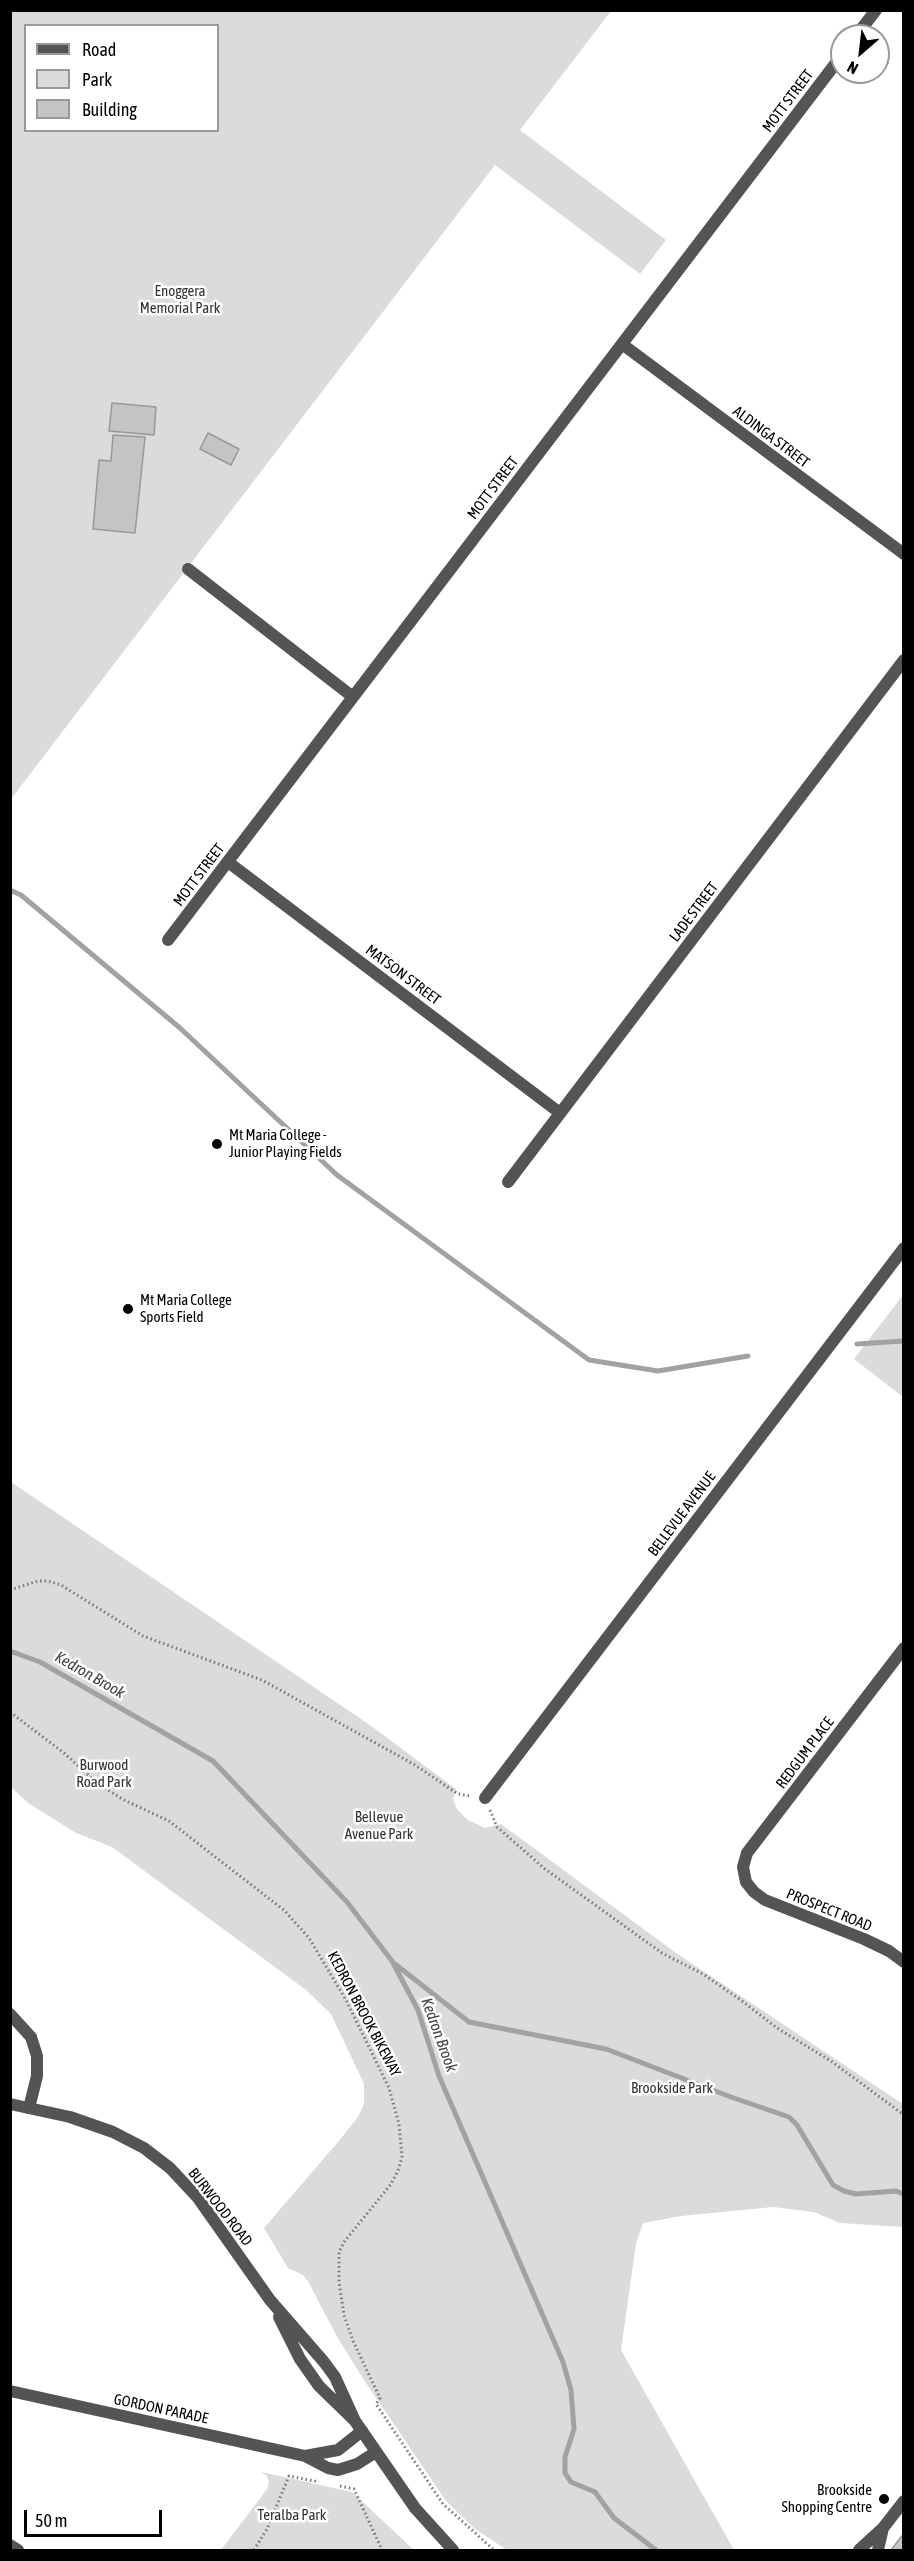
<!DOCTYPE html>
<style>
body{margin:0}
#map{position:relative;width:914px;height:2561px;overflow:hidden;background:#fff;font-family:"Asap Condensed",sans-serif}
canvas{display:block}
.frame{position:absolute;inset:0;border:12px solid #000;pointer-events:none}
.legend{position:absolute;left:24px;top:24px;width:195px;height:108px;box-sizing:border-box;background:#fff;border:2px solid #999;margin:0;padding:8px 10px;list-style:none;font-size:18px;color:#000}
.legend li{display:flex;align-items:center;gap:12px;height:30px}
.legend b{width:30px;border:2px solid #999}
.north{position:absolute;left:830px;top:24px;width:60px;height:60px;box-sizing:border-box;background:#fff;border:2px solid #999;border-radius:50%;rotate:208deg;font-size:16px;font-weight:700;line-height:24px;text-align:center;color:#000}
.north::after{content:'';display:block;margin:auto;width:21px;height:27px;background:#000;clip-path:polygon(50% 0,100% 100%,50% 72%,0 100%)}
.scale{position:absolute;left:24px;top:2510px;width:138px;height:27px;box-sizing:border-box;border:3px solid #000;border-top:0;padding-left:8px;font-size:18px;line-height:21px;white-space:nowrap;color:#000;-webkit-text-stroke:4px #fff;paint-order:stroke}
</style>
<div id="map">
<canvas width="914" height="2561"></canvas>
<div class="frame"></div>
<ul class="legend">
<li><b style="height:8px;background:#545454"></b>Road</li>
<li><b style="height:16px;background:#dbdbdb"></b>Park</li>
<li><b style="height:16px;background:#c4c4c4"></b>Building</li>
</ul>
<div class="north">N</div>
<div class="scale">50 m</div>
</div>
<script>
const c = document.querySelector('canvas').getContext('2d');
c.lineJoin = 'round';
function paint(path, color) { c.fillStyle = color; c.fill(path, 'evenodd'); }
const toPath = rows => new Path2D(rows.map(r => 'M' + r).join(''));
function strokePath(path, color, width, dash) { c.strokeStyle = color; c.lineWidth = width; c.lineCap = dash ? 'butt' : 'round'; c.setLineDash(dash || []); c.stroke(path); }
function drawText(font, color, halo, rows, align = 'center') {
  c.font = font + ' "Asap Condensed",sans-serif'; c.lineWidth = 5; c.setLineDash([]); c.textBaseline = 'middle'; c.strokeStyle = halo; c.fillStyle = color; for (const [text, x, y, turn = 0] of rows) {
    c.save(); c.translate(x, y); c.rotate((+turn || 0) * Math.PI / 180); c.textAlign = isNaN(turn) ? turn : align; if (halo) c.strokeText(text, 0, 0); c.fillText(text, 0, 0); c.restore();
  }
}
paint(toPath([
 [11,11,611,11,520,130,666,240,640,274,495,165,11,799],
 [26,26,218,26,218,130,26,130],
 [903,1295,903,1397,854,1359],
 [11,1482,367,1723,456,1789,453,1799,457,1809,468,1820,485,1828,501,1824,676,1953,903,2104,903,2227,840,2223,814,2212,773,2207,681,2216,643,2223,636,2244,621,2350,734,2550,507,2550,475,2529,446,2501,368,2386,337,2337,309,2283,303,2275,288,2268,264,2228,338,2142,358,2117,364,2104,364,2084,331,2014,306,1990,112,1847,76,1833,28,1803,11,1787],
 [261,2472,352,2492,414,2550,221,2550,267,2489,269,2482,267,2476]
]), '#dbdbdb');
strokePath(toPath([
 [10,890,21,895,180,1028,337,1175,589,1360,658,1371,748,1356],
 [857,1344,904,1341],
 [10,1651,40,1662,213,1761,347,1902,392,1961,418,2010,439,2076,563,2362,571,2390,574,2429,565,2457,565,2473,571,2482,595,2492,614,2518,656,2550],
 [395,1964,469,2022,606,2049,731,2097,789,2117,797,2125,833,2185,844,2191,856,2194,896,2191,904,2194]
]), '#a2a2a2', 5);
const building = toPath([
 [112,403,156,407,154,435,109,431,112,403],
 [208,433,239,449,231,465,200,449,208,433],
 [113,435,145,437,135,533,93,529,99,460,111,461,113,435],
 [904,2533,904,2550,891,2550,904,2533]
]);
paint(building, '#c4c4c4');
strokePath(building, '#989898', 1.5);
strokePath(toPath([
 [10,1590,38,1581,48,1581,61,1585,143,1636,262,1680,415,1765,458,1794,471,1796],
 [10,1712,64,1753,96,1782,122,1799,169,1821,285,1911,309,1938,346,2000,389,2088,399,2124,402,2157,398,2171,391,2184,344,2242,339,2252,339,2282,344,2315,353,2341,380,2398,376,2404,443,2504,494,2550],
 [490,1810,497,1827,545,1869,662,1953,703,1974,742,2001,777,2028,831,2061,904,2115],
 [340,2486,354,2489,382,2550],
 [254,2550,267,2529,289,2476,319,2482]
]), '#767676', 3, [1.5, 3]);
strokePath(toPath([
 [856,36,876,10],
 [622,344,904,554],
 [188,569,353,697],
 [228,862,560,1113],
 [168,940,842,55],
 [508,1182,904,660],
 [904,1648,747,1853,743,1867,746,1882,754,1892,765,1900,864,1939,889,1951,904,1962],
 [485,1798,904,1248],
 [10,2014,31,2037,37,2056,37,2076,29,2108],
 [10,2391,305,2456,328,2468,338,2470,357,2464,376,2452],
 [305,2456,338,2450,362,2431],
 [10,2545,18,2550]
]), '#545454', 12);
strokePath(toPath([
 [10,2104,70,2117,113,2132,144,2148,170,2168,198,2198,270,2300,324,2362,335,2377,355,2421],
 [279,2317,300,2359,319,2386,355,2421,415,2508,453,2550],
 [859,2550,883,2528,904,2501],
 [878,2550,883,2528]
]), '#545454', 12);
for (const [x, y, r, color] of [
 [217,1144,6,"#000"],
 [128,1309,6,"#000"],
 [884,2499,6,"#000"]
]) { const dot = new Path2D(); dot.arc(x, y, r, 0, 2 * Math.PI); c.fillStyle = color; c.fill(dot); strokePath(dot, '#fff', 2); }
drawText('15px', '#000', '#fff', [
 ["MOTT STREET",788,101,-53],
 ["ALDINGA STREET",771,437,37],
 ["MOTT STREET",493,488,-53],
 ["MOTT STREET",199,875,-53],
 ["LADE STREET",694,912,-53],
 ["MATSON STREET",403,975,37],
 ["BELLEVUE AVENUE",682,1514,-53],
 ["REDGUM PLACE",805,1753,-53],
 ["PROSPECT ROAD",829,1910,22],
 ["KEDRON BROOK BIKEWAY",364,2014,62],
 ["BURWOOD ROAD",220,2207,52],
 ["GORDON PARADE",161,2409,12]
]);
drawText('15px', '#323232', '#fff', [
 ["Enoggera",180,291],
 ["Memorial Park",180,308],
 ["Burwood",104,1765],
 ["Road Park",104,1782],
 ["Bellevue",379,1817],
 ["Avenue Park",379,1834],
 ["Brookside Park",672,2088],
 ["Teralba Park",292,2515]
]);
drawText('15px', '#000', '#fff', [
 ["Mt Maria College -",229,1135],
 ["Junior Playing Fields",229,1152],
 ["Mt Maria College",140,1300],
 ["Sports Field",140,1317],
 ["Brookside",872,2490,"right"],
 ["Shopping Centre",872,2507,"right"]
], 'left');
drawText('italic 16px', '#434343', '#fff', [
 ["Kedron Brook",90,1675,30],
 ["Kedron Brook",439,2035,70]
]);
</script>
